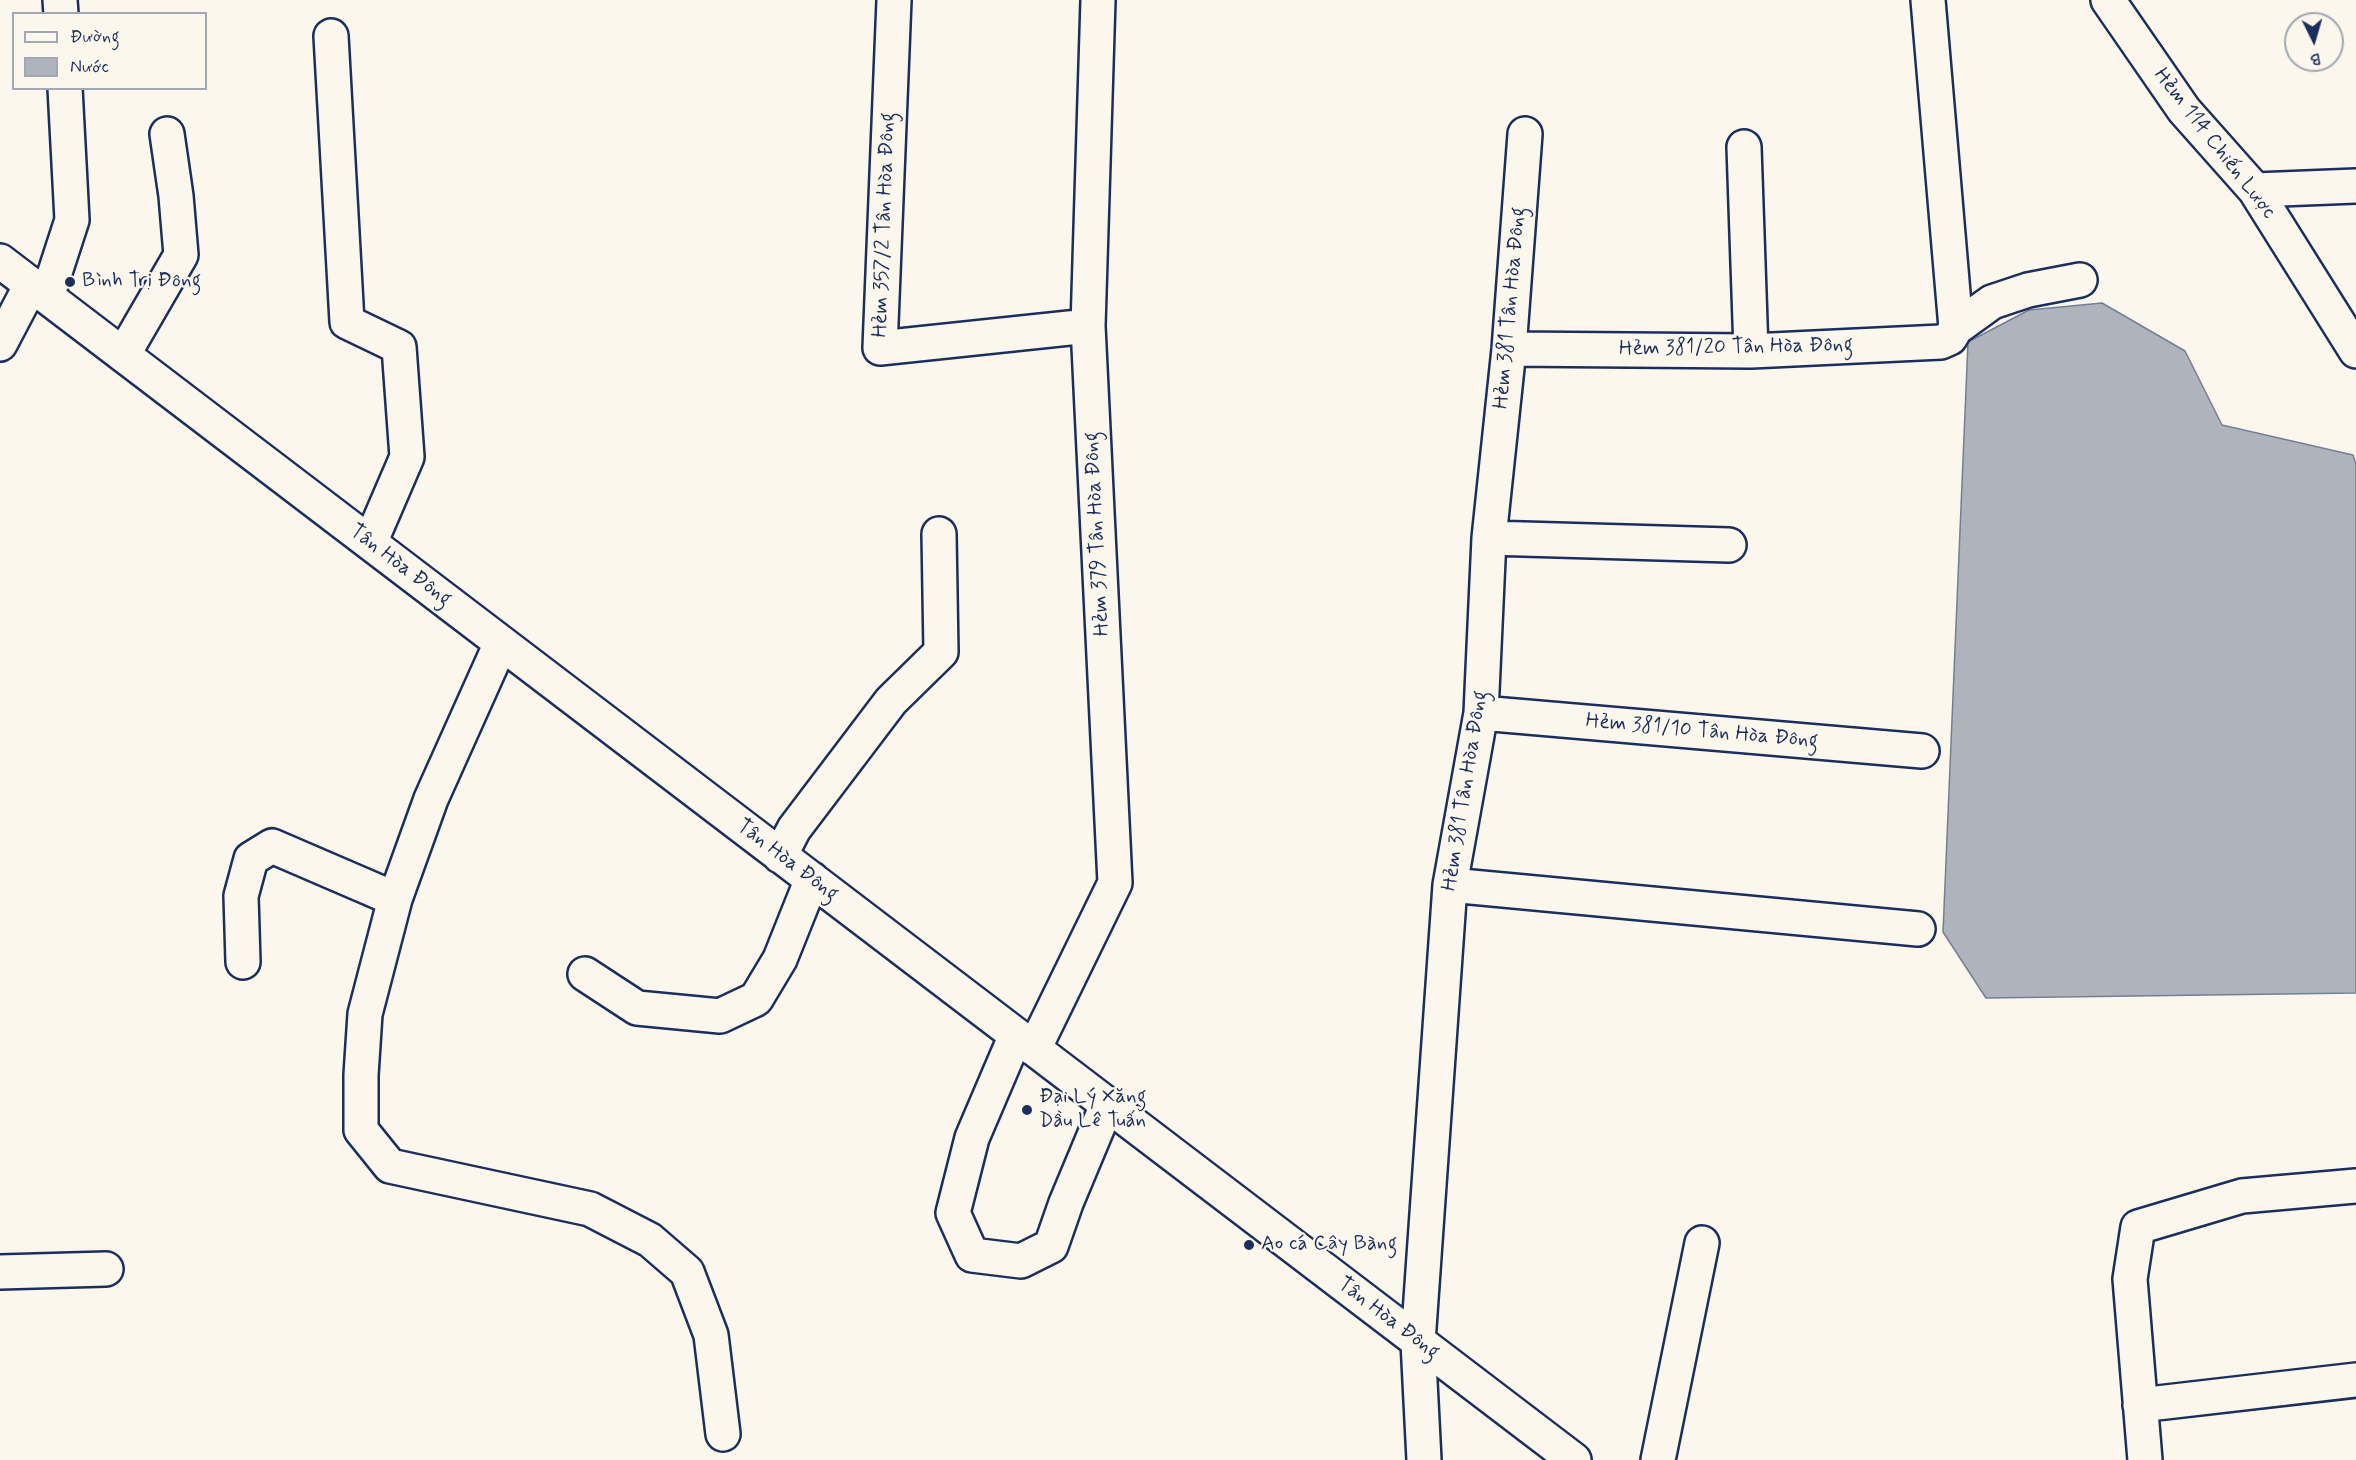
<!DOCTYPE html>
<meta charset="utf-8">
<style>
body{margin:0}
#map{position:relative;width:2356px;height:1460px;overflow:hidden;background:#fbf7ec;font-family:Mynerve,sans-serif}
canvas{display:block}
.legend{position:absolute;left:12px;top:12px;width:195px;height:78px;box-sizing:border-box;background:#fbf7ec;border:2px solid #a1a7b3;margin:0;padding:8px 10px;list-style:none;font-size:18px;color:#1b2f5e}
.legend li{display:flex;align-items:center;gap:12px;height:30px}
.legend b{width:30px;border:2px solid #a1a7b3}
.north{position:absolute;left:2284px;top:12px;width:60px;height:60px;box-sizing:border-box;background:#fbf7ec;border:2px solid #a1a7b3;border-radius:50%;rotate:175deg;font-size:16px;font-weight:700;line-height:24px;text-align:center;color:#1b2f5e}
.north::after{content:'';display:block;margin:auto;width:21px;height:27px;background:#1b2f5e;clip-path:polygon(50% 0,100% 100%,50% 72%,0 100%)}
</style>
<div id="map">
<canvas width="2356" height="1460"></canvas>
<ul class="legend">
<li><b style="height:8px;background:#fbf7ec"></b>Đường</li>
<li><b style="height:16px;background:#afb3bb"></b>Nước</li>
</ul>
<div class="north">B</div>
</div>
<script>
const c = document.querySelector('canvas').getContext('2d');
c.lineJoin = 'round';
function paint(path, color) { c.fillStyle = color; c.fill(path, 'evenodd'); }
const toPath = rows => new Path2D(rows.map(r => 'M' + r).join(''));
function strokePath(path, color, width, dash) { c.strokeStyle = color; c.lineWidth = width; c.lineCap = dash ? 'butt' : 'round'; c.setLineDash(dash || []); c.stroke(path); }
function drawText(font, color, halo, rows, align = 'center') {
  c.font = font + ' Mynerve,sans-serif'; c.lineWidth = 4.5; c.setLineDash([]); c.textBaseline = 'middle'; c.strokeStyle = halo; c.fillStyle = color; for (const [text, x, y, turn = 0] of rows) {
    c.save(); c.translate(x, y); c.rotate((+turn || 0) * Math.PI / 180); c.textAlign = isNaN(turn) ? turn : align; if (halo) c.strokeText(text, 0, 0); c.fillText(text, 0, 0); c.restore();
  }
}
const water = toPath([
 [2102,303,2185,351,2222,425,2353,455,2356,464,2356,993,1986,998,1943,932,1968,342,2029,310,2102,303]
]);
paint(water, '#afb3bb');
strokePath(water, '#747e96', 1.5);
const minor = toPath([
 [60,0,61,14],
 [894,0,880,348,1088,326],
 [1928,0,1956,328],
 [2108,0,2184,110,2255,190,2356,351],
 [331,36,347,322,399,347,407,457,370,543],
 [1744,147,1751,351],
 [2255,190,2356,186],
 [0,261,1574,1460],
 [47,297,72,220,65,88],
 [0,344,31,285],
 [1509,349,1751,351,1941,342,1950,338,1956,328,1992,302,2028,290,2080,280],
 [123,355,181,255,176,196,167,134],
 [1489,538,1729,545],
 [501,643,431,799,395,899,365,1014,361,1075,361,1130,390,1166,590,1209,650,1240,687,1272,711,1335,723,1434],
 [1481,713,1922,751],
 [780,856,794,829,891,701,941,652,939,534],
 [1450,885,1918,929],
 [243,962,241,896,251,859,272,846,395,899],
 [585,974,637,1008,720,1016,756,999,780,959,812,879],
 [1016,1035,972,1138,953,1213,972,1255,1021,1261,1051,1246,1066,1203,1107,1105],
 [1034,1049,1115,883,1088,326,1098,0],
 [0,1272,106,1269],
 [2140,1405,2356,1380],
 [1424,1460,1418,1342,1450,885,1481,713,1489,538,1509,349,1525,134],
 [1658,1460,1702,1243],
 [2145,1460,2130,1279,2138,1227,2242,1196,2356,1186]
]);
strokePath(minor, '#1b2f5e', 38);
strokePath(minor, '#fbf7ec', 33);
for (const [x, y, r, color] of [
 [70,282,6,"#1b2f5e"],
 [1027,1110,6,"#1b2f5e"],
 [1249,1245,6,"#1b2f5e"]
]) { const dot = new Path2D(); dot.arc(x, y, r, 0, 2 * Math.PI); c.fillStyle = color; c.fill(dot); strokePath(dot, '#fbf7ec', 2); }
drawText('21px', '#1b2f5e', '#fbf7ec', [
 ["Hẻm 114 Chiến Lược",2214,144,52],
 ["Hẻm 357/2 Tân Hòa Đông",885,225,-88],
 ["Hẻm 381 Tân Hòa Đông",1511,308,-85],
 ["Hẻm 381/20 Tân Hòa Đông",1736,348,-1],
 ["Hẻm 379 Tân Hòa Đông",1098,534,-93],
 ["Tân Hòa Đông",400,566,37],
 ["Hẻm 381/10 Tân Hòa Đông",1702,732,5],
 ["Hẻm 381 Tân Hòa Đông",1466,791,-81],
 ["Tân Hòa Đông",787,861,37],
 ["Tân Hòa Đông",1388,1319,37]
]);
drawText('21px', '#1b2f5e', '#fbf7ec', [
 ["Bình Trị Đông",82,282],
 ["Đại Lý Xăng",1039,1098],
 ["Dầu Lê Tuấn",1039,1122],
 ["Ao cá Cây Bàng",1261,1245]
], 'left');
</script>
